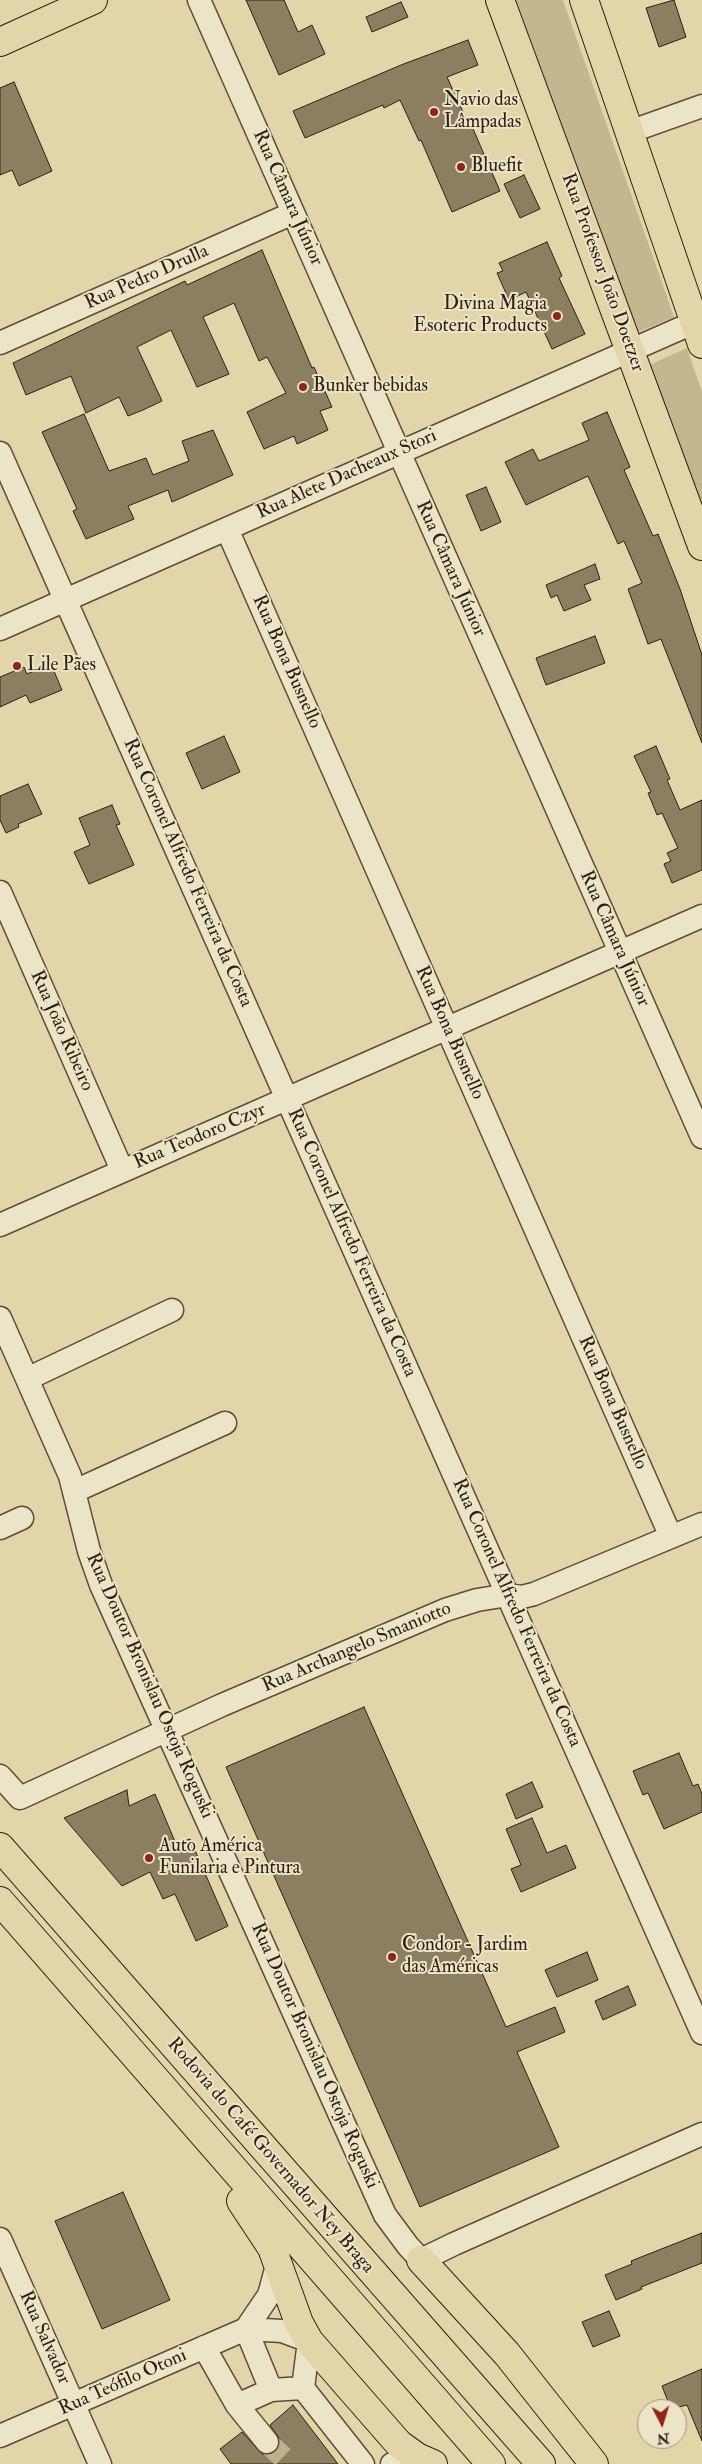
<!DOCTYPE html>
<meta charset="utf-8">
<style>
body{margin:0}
#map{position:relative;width:702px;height:2464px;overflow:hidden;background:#e2d5a8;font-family:"IM FELL Double Pica",serif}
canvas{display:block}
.north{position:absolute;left:637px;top:2399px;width:50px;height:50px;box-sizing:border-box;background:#ece4c6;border:1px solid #a0967e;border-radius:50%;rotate:175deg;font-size:14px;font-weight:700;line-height:20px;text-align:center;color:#2f2013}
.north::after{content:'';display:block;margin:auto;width:18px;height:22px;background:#8f2418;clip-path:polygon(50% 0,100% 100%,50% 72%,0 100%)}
</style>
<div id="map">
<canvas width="702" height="2464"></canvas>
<div class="north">N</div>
</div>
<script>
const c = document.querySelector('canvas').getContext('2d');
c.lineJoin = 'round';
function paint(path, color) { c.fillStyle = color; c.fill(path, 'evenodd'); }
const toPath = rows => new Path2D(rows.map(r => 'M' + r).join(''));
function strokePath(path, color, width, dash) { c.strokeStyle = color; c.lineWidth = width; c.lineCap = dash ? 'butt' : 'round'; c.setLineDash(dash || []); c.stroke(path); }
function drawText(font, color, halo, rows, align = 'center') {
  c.font = font + ' "IM FELL Double Pica",serif'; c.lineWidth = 4; c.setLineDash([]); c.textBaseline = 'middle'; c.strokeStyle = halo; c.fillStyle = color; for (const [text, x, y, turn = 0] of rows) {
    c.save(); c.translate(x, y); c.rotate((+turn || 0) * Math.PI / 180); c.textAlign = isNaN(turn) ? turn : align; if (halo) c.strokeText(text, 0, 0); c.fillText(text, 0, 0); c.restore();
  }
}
paint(toPath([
 [510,0,563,0,674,317,638,332],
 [687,348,702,392,702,508,647,366]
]), '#c4b68f');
const building = toPath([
 [246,0,284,0,298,32,312,25,325,54,279,75,246,0],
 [674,0,686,37,659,47,646,8,674,0],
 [401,2,408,17,372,32,366,17,401,2],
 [468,40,478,65,447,77,468,123,470,122,500,191,452,212,421,140,419,141,400,100,384,108,383,105,305,138,293,111,401,65,468,40],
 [14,82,52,171,19,186,12,170,0,175,0,88,14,82],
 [524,175,540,209,520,218,504,184,524,175],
 [547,242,562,276,559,278,585,334,552,349,526,292,509,300,497,273,503,271,499,263,547,242],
 [262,250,312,368,314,367,332,407,320,411,328,430,297,444,294,436,264,449,247,412,286,393,267,357,259,361,234,303,203,317,229,374,197,387,171,330,137,347,162,401,143,410,128,416,119,397,86,413,71,376,26,395,13,363,185,281,187,285,262,250],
 [607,412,630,467,624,470,653,536,658,534,680,589,702,655,702,743,661,639,648,644,628,589,642,583,624,541,618,544,588,476,526,505,505,462,533,449,539,461,589,440,582,423,607,412],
 [84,414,109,471,146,458,153,475,189,461,182,441,213,430,233,475,172,502,168,490,128,506,134,519,86,539,73,511,77,509,42,432,84,414],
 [486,487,501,522,481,531,466,495,486,487],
 [595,564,600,579,584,585,591,600,564,611,557,595,551,598,546,585,595,564],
 [595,636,605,663,546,685,536,658,595,636],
 [51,664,62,690,30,703,26,695,0,707,0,677,24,667,27,674,51,664],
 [224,736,240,772,202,789,186,753,224,736],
 [656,746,670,779,667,780,680,810,702,800,702,870,672,883,664,864,671,861,667,853,678,848,662,813,657,815,648,793,651,792,634,756,656,746],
 [28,784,42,814,18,824,19,827,6,833,0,820,0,796,28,784],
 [112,805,120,824,116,825,134,865,89,884,74,852,90,845,79,818,112,805],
 [364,1707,506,2027,555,2007,565,2032,517,2052,559,2147,420,2207,226,1767,364,1707],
 [679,1753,693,1786,698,1784,702,1794,702,1812,664,1829,648,1793,643,1795,633,1771,679,1753],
 [532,1782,543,1807,516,1819,506,1794,532,1782],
 [127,1790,129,1806,155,1794,176,1844,190,1839,228,1926,196,1941,175,1894,163,1899,150,1872,122,1886,64,1818,127,1790],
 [532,1818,547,1853,566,1845,576,1868,521,1892,511,1869,521,1865,506,1829,532,1818],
 [587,1952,598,1980,557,1997,545,1970,587,1952],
 [628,1986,636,2005,603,2020,595,2001,628,1986],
 [123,2192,170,2300,102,2329,55,2221,123,2192],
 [702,2233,702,2263,641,2287,642,2289,616,2300,605,2275,632,2264,631,2261,702,2233],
 [609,2311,620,2336,593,2347,582,2322,609,2311],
 [702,2369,702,2441,687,2405,671,2409,662,2386,702,2369],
 [293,2405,338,2464,231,2464,220,2449,242,2432,262,2454,269,2455,275,2452,279,2446,280,2439,270,2425,293,2405]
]);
paint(building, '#8c7e60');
strokePath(building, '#2f2013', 1);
strokePath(toPath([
 [267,2442,290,2464]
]), '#beb18a', 22, [22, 11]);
const minor = toPath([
 [199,0,702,1137],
 [629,132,702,106],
 [0,343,293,213],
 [0,453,702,2033],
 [227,529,671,1537],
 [0,629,695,322],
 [0,892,122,1170],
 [0,1225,702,916],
 [0,1318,70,1476,89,1551,101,1585,385,2215,408,2246,421,2260,454,2244,702,2134],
 [27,1379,172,1310],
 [75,1491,225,1423],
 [0,1528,22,1518],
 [0,1776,20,1798,222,1705,445,1610,477,1600,508,1595,522,1597,534,1594,702,1524],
 [0,2239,100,2464],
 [246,2329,269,2295,278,2262],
 [246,2329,271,2390],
 [204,2347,237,2405,267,2442],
 [303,2388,363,2464],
 [0,2436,246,2329,282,2331,309,2341,303,2388,271,2390,237,2405],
 [392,2464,417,2457]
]);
const major = toPath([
 [500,0,702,546],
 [584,0,702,344],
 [0,42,93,0]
]);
const highway = toPath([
 [0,1847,541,2464],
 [0,1901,491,2464],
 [241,2201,272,2248,299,2323,309,2341,399,2444,417,2457,433,2464],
 [421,2260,507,2354,594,2464]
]);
strokePath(minor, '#5c4d38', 25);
strokePath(major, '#2f2013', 30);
strokePath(highway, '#2f2013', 30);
strokePath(minor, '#ece4c6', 22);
strokePath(major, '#e2d5a8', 28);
strokePath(highway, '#e2d5a8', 28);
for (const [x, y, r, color] of [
 [434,112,5,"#8f2418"],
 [461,167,5,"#8f2418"],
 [557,316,5,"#8f2418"],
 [303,387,5,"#8f2418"],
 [17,666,5,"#8f2418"],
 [149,1858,5,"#8f2418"],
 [392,1957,5,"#8f2418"]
]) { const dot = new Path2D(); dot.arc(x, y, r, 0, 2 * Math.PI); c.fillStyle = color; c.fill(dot); strokePath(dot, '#ece4c6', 2); }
drawText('19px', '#2f2013', '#ece4c6', [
 ["Navio das",444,101],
 ["Lâmpadas",444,123],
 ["Bluefit",471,167],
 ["Divina Magia",547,305,"right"],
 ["Esoteric Products",547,327,"right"],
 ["Bunker bebidas",313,387],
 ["Lile Pães",27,666],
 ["Auto América",159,1847],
 ["Funilaria e Pintura",159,1869],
 ["Condor - Jardim",402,1946],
 ["das Américas",402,1968]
], 'left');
drawText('19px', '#2f2013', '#ece4c6', [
 ["Rua Câmara Júnior",287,198,66],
 ["Rua Professor João Doetzer",602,273,70],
 ["Rua Pedro Drulla",147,278,-24],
 ["Rua Alete Dacheaux Stori",347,475,-24],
 ["Rua Câmara Júnior",450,569,66],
 ["Rua Bona Busnello",286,662,66],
 ["Rua Coronel Alfredo Ferreira da Costa",187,873,66],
 ["Rua Câmara Júnior",614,939,66],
 ["Rua João Ribeiro",61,1031,66],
 ["Rua Bona Busnello",449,1033,66],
 ["Rua Teodoro Czyr",200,1137,-23],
 ["Rua Coronel Alfredo Ferreira da Costa",351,1243,66],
 ["Rua Bona Busnello",612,1403,66],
 ["Rua Coronel Alfredo Ferreira da Costa",516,1613,66],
 ["Rua Archangelo Smaniotto",357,1648,-23],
 ["Rua Doutor Bronislau Ostoja Roguski",149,1686,66],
 ["Rua Doutor Bronislau Ostoja Roguski",314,2056,66],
 ["Rodovia do Café Governador Ney Braga",270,2156,49],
 ["Rua Salvador",44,2338,66],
 ["Rua Teófilo Otoni",123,2383,-24]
]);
</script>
